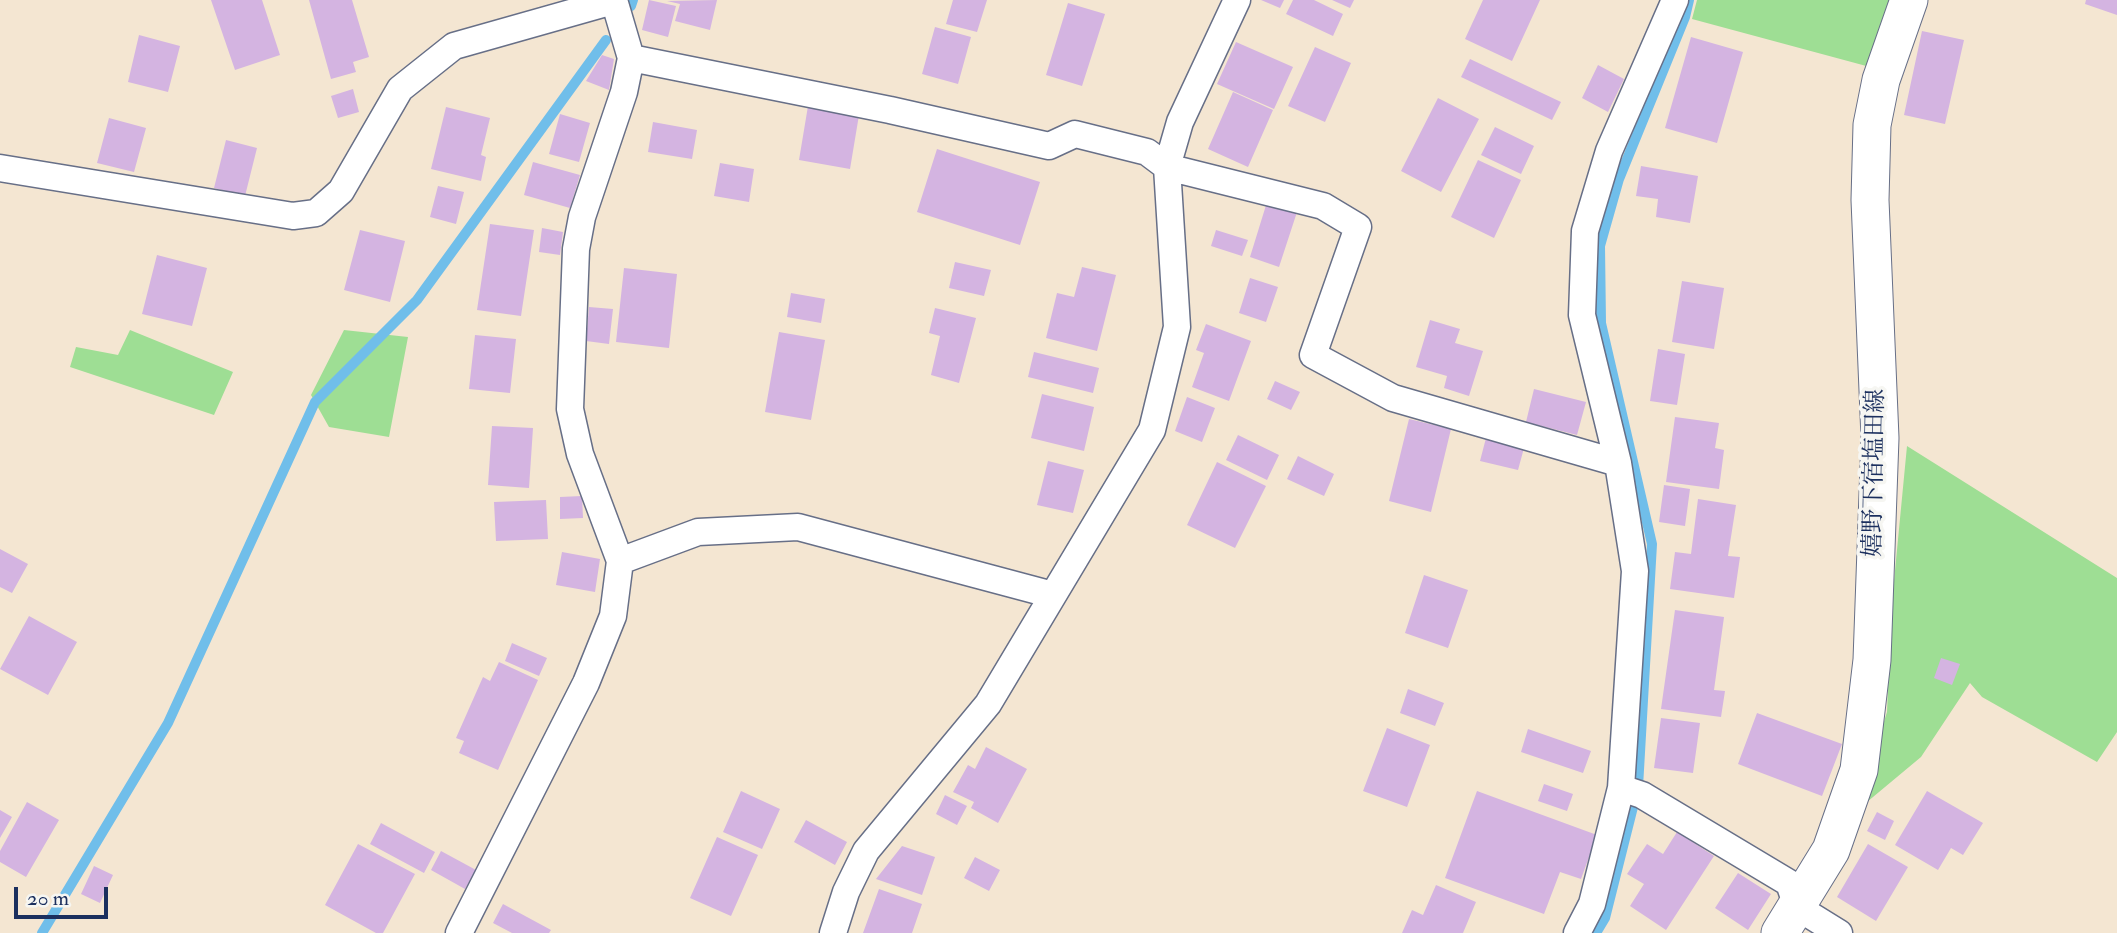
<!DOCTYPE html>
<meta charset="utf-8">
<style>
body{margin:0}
#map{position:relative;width:2117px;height:933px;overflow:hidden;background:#f4e6d2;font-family:"IM FELL Double Pica",serif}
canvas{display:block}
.scale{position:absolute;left:14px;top:887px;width:94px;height:32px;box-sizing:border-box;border:4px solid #1b2f5e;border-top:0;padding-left:9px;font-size:21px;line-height:24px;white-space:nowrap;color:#1b2f5e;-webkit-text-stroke:5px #f6f6f2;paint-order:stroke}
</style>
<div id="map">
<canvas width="2117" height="933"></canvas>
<div class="scale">20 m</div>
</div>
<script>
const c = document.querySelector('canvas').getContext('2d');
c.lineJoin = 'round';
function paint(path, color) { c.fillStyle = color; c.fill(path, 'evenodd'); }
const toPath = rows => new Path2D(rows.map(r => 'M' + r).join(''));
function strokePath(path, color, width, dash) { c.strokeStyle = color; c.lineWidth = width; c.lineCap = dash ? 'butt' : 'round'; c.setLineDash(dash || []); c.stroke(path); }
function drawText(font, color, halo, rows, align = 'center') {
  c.font = font + ' "IM FELL Double Pica","Noto Serif JP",serif'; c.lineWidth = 7; c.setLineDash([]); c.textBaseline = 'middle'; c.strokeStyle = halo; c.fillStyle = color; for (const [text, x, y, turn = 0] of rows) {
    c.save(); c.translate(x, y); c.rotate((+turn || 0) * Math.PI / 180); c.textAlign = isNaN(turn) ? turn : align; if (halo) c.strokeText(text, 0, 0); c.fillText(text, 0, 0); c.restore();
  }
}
paint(toPath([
 [1697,0,1892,0,1870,67,1692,19],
 [130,330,233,372,214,415,70,367,76,347,118,355],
 [344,330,408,337,389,437,329,427,311,395],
 [1907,446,2117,578,2117,732,2097,762,1982,697,1970,683,1921,757,1855,812,1887,712,1891,612]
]), '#9ede94');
strokePath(toPath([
 [631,6,633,0],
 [42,933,168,723,315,402,417,300,606,40],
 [1596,933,1605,918,1638,787,1652,544,1601,323,1600,246,1619,179,1685,17,1689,0]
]), '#70beea', 10);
paint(toPath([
 [211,0,262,0,280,55,235,70],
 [309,0,352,0,369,57,353,62,356,72,331,79],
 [649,0,676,6,668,37,642,30],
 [717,0,710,30,675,21,680,4,667,1],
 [953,0,987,0,977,32,946,24],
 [1261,0,1284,0,1280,8],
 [1293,0,1314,0,1343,14,1333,36,1286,14],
 [1332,0,1354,0,1350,8],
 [1483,0,1540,0,1512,61,1465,39],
 [2086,0,2117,0,2117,15,2085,4],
 [1068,3,1105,14,1082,86,1046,75],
 [935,27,971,37,958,84,922,74],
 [1922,31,1964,40,1945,124,1904,115],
 [139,35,180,46,168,92,128,82],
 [1691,37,1743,52,1717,143,1665,128],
 [1236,42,1293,67,1274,109,1217,84],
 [1315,47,1351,63,1325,122,1288,106],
 [602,55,614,59,609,90,586,81],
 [1470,59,1561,102,1552,120,1461,77],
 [1598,65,1624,79,1608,112,1582,98],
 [353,89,359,112,338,118,331,96],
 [1233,92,1273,110,1248,167,1208,149],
 [1438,98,1479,119,1441,192,1401,171],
 [808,106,859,115,850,169,799,160],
 [446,107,490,118,481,155,486,157,481,181,431,169],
 [560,114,590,123,579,162,549,154],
 [109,118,146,128,134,172,97,163],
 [653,122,697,130,692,159,648,152],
 [1495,127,1534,146,1521,174,1481,155],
 [226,140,257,148,245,196,214,188],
 [937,149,1040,182,1020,245,917,212],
 [1478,160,1521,180,1494,238,1451,217],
 [533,162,580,175,570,208,524,195],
 [720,163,754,169,749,202,714,196],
 [1641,166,1698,176,1690,223,1656,217,1658,199,1636,196],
 [438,186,464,192,456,224,430,217],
 [1267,202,1297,212,1279,267,1250,257],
 [490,224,534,230,521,316,477,310],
 [542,228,563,232,560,255,539,252],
 [360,230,405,241,390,302,344,290],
 [1216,230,1248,240,1242,256,1211,246],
 [157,255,207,268,192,326,142,314],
 [955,262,991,270,984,296,949,288],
 [1082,267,1116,275,1097,351,1046,338,1057,293,1074,297],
 [624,268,677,274,669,348,616,342],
 [1250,278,1278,287,1266,322,1239,313],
 [1682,281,1724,288,1714,349,1672,342],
 [791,293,825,299,821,323,787,317],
 [589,307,613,309,609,344,586,341],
 [935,308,976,318,959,383,931,375,940,336,929,333],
 [1430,320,1460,329,1455,343,1483,351,1469,396,1444,388,1447,376,1416,367],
 [1206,324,1251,341,1229,401,1192,387,1204,353,1196,350],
 [779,332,825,340,811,420,765,412],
 [475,335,516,339,510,393,469,389],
 [1658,349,1685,354,1677,405,1650,401],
 [1034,352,1099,368,1093,393,1028,377],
 [1275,381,1300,392,1291,410,1267,399],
 [1534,389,1586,402,1577,435,1526,422],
 [1042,394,1094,407,1084,451,1031,438],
 [1187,397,1215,408,1202,442,1175,431],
 [1675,417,1719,423,1715,448,1724,450,1719,489,1666,482],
 [1409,419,1451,429,1431,512,1389,501],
 [492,426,533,428,529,488,488,485],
 [1238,435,1279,455,1267,480,1226,460],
 [1486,438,1524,448,1518,470,1480,461],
 [1298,456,1334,474,1324,496,1287,479],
 [1048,461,1084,470,1073,513,1037,505],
 [1217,462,1266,486,1235,548,1187,525],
 [1664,485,1690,489,1685,526,1659,522],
 [582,496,583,518,560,519,560,497],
 [1698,499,1736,505,1728,556,1740,557,1734,598,1670,589,1675,552,1691,554],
 [546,500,548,539,496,541,494,502],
 [0,549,28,564,12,593,0,587],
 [562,552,600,559,595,592,556,585],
 [1424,575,1468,590,1448,648,1405,633],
 [1675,610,1724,617,1714,690,1725,691,1721,717,1661,709],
 [29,616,77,642,48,695,0,669],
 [512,643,547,658,539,676,505,661],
 [1941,658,1960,664,1952,685,1934,678],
 [499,662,538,680,498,770,459,753,464,741,456,738,483,677,490,681],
 [1408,689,1444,703,1435,726,1400,713],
 [1757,713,1842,744,1822,796,1738,764],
 [1661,718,1700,723,1693,773,1654,768],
 [1387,728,1430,745,1407,807,1363,791],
 [1528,729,1591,751,1583,773,1521,752],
 [986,747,1027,769,998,823,971,808,974,802,953,792,968,765,975,769],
 [1544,784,1573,794,1567,811,1538,801],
 [741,791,780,809,762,849,723,832],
 [1477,791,1597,835,1581,879,1560,872,1544,914,1445,878],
 [1927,791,1983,823,1963,855,1951,848,1938,870,1895,845],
 [945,795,967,806,957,825,936,814],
 [27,802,59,820,26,877,0,862,0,851],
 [0,810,12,817,0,838],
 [1877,812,1894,821,1885,840,1867,831],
 [806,820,847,842,835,865,794,842],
 [381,823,435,852,424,873,370,844],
 [1677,832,1714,856,1666,930,1630,906,1644,884,1627,874,1647,844,1663,854],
 [717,837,758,855,731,916,690,898],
 [358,844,415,874,383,933,376,933,325,905],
 [1868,844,1908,867,1876,921,1837,897],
 [902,846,935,857,922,895,876,879],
 [441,851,476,870,465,889,431,870],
 [975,857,1000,870,989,891,964,878],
 [94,866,113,875,100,903,81,894],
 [1738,873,1771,894,1748,930,1715,908],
 [1436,885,1476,902,1463,933,1402,933,1412,910,1423,915],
 [879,889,922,904,912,933,863,933],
 [503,904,551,930,549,933,512,933,493,923]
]), '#d4b4e1');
const minor = toPath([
 [631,58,890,110,1049,146,1075,134,1147,152,1167,167,1323,206,1358,227,1313,355,1393,398,1618,463],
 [0,168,293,216,316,213,341,191,400,89,454,46,613,1],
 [620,561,698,532,798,527,1053,595],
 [1621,788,1642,795,1789,883,1797,907,1839,933],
 [459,933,586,683,613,616,620,561,580,454,570,409,576,249,582,217,624,92,631,58,614,0],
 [833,933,846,892,866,851,988,704,1152,430,1177,327,1167,167,1180,122,1237,0],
 [1577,933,1592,904,1621,788,1635,571,1618,463,1582,315,1585,231,1609,151,1675,0]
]);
const secondary = toPath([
 [1780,933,1831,850,1859,770,1872,660,1880,438,1870,200,1872,125,1881,80,1909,0]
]);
strokePath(minor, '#676f87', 29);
strokePath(secondary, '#676f87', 39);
strokePath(minor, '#fff', 26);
strokePath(secondary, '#fff', 37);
drawText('24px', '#1b2f5e', '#f6f6f2', [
 ["嬉野下宿塩田線",1876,473,-89]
]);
</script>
